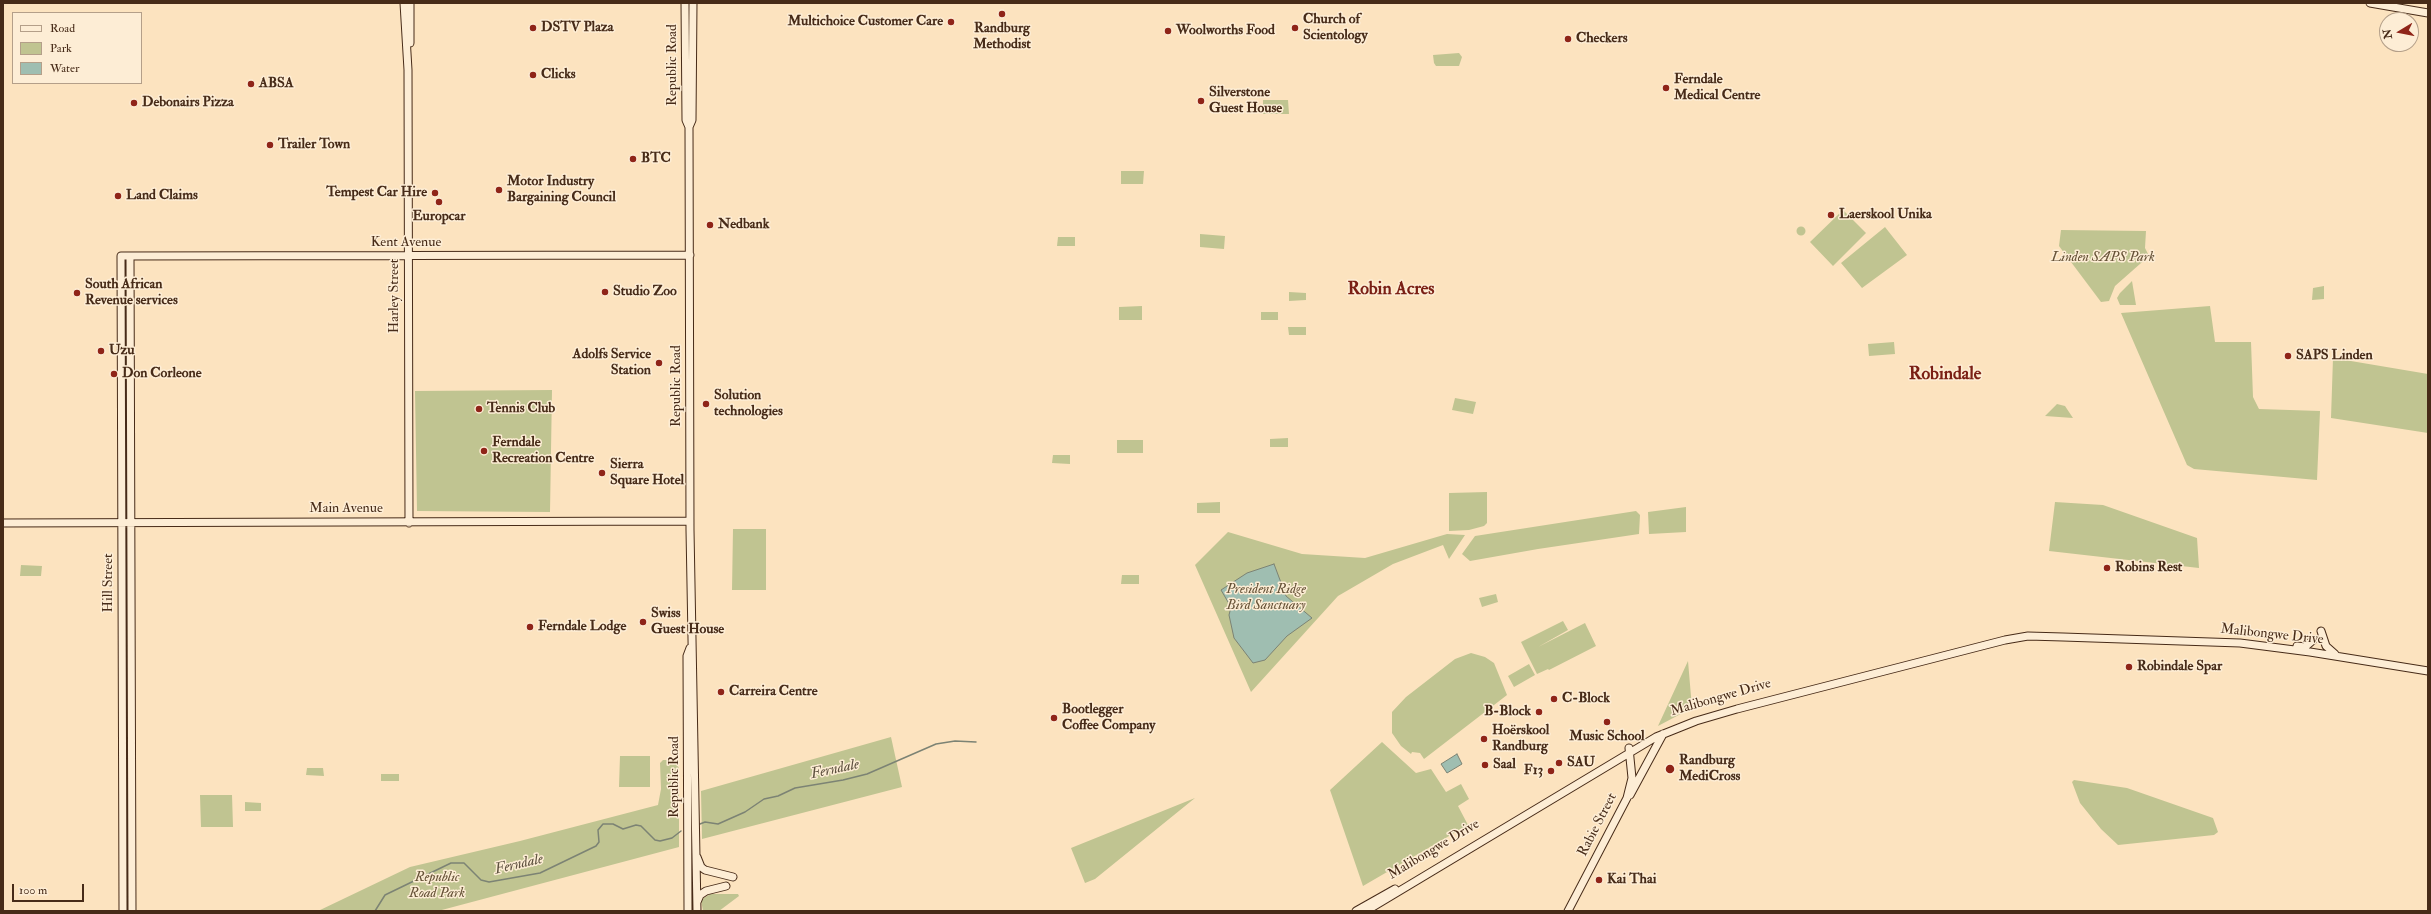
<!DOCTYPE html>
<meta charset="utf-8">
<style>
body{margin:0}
#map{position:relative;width:2431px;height:914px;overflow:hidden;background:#fce3bf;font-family:"IM FELL Double Pica",serif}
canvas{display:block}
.frame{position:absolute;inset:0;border:4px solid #472b18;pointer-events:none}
.legend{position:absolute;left:12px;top:12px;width:130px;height:72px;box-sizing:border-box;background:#fdedd5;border:1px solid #b49f89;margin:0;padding:5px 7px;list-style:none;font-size:12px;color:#472b18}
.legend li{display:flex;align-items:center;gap:8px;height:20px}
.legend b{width:20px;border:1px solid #b49f89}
.north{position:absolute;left:2379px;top:12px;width:40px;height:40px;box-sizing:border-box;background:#fdedd5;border:1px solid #b49f89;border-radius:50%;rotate:260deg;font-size:11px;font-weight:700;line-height:16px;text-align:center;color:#472b18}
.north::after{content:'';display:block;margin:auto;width:14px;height:18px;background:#8f2418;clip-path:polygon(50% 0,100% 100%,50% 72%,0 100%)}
.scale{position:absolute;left:12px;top:884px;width:72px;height:18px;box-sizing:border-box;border:2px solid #472b18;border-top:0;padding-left:5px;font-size:12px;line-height:14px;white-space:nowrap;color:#472b18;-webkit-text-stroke:3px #fdedd5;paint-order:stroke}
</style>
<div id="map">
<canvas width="2431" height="914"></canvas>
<div class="frame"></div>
<ul class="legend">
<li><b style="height:5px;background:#fdedd5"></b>Road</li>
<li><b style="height:11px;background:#c0c491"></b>Park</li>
<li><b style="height:11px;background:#9fbeb1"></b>Water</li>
</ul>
<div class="north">N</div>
<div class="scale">100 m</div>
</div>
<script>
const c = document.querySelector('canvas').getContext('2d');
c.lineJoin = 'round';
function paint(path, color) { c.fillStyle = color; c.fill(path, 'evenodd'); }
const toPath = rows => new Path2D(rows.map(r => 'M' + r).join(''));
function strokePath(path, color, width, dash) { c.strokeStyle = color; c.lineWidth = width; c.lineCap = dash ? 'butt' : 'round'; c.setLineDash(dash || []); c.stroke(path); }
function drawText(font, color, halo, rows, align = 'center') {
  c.font = font + ' "IM FELL Double Pica",serif'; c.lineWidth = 3; c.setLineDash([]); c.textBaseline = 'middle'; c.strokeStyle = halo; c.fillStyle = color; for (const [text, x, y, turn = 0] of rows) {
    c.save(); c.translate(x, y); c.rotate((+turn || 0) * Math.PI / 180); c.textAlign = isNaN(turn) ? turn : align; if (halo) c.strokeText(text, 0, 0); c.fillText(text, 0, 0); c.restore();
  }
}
paint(toPath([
 [1459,53,1462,57,1459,66,1436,66,1434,63,1433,55],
 [1263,100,1288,100,1289,114,1263,114],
 [1121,171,1144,171,1143,184,1121,184],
 [1843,210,1866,233,1833,266,1810,242],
 '1796.5 231a4.5 4.5 0 1 1 9 0a4.5 4.5 0 1 1-9 0Z',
 [1885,227,1907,255,1862,288,1841,263],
 [2061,230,2146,231,2145,248,2149,256,2115,286,2109,301,2101,302,2059,246],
 [1200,234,1225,236,1224,249,1200,247],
 [1058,237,1075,237,1075,246,1057,246],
 [2132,281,2136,305,2120,305,2117,298,2120,293],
 [2324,286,2324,299,2312,300,2313,288],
 [1289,292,1306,293,1306,300,1289,301],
 [1142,306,1142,320,1119,320,1119,307],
 [2210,306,2215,342,2251,342,2253,397,2259,409,2320,411,2317,480,2194,469,2187,465,2121,313],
 [1261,312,1278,312,1278,320,1261,320],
 [1288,327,1306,327,1306,335,1289,335],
 [1894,342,1895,354,1869,356,1868,344],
 [2333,358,2428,374,2428,433,2331,418],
 [552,390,550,512,417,511,415,391],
 [1455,398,1476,402,1473,414,1452,410],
 [2057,404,2065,406,2073,418,2045,416],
 [1288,438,1288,447,1270,447,1270,439],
 [1117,440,1143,440,1143,453,1117,453],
 [1053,455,1070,455,1070,464,1052,463],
 [1487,492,1487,523,1484,526,1469,530,1449,531,1449,493],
 [1220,502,1220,513,1197,513,1197,503],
 [2055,502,2103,505,2197,538,2199,568,2049,551],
 [1686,507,1686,532,1649,534,1648,512],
 [1636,511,1640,515,1639,534,1538,549,1470,561,1462,554,1475,536],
 [733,529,766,529,766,590,732,590],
 [1228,532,1302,554,1365,558,1447,534,1465,535,1449,559,1443,545,1393,564,1338,596,1251,692,1195,565],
 [21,565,42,566,41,576,20,576],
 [1122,575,1139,575,1139,584,1121,584],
 [1496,594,1498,602,1482,607,1479,598],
 [1563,621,1568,630,1538,647,1585,623,1596,646,1549,670,1548,669,1537,674,1521,642],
 [1471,653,1485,657,1494,663,1507,695,1424,759,1420,753,1412,752,1411,754,1401,746,1392,733,1392,712,1406,697,1455,659],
 [1688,661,1692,708,1658,726],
 [1529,664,1535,675,1514,687,1508,676],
 [891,737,902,787,702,839,701,791],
 [1382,742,1416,773,1431,769,1446,792,1461,784,1469,799,1458,806,1468,825,1363,886,1330,790],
 [620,756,650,756,650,787,619,787],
 [663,760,673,760,679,768,679,847,438,911,318,911,410,867,520,841,658,805,661,789,660,763],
 [307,768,323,768,324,776,306,775],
 [381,774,399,774,399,781,381,781],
 [2074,780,2127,788,2213,818,2218,832,2214,835,2118,845,2101,829,2080,803,2072,782],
 [200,795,232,795,233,827,201,827],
 [1195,798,1095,879,1085,883,1071,848],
 [245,802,261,803,261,811,245,811],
 [710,894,738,894,739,896,719,911,703,911,701,900]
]), '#c0c491');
const water = toPath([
 [1274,564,1286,596,1312,618,1287,636,1265,660,1253,663,1234,638,1229,615,1231,607,1221,590,1247,573,1274,564],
 [1457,754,1462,764,1447,773,1441,764,1457,754]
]);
paint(water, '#9fbeb1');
strokePath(water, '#7c8374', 1);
strokePath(toPath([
 [700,824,705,822,718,824,745,812,764,799,778,796,795,788,843,780,867,774,936,744,955,741,976,742],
 [375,911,385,895,451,863,464,863,481,880,489,882,540,873,596,846,599,842,598,830,603,824,613,824,623,829,636,825,641,826,655,840,660,841,672,838,681,831]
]), '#7c8374', 1.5);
const secondary = toPath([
 [404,3,408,70,409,523],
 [685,3,686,120,689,127,690,530,697,911],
 [2370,3,2428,13],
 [410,43,410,3],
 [689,127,692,120,693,3],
 [130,256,132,911],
 [3,523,690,521],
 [2321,631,2326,646,2335,654],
 [2297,646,2305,647,2313,640],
 [1630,795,1663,734],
 [697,857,701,867,705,870,733,877],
 [697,902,700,895,706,891,726,886],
 [123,911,121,256,690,255],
 [688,911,687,656,690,648],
 [1356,911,1395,889],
 [1366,911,1656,737,1696,721,1737,709,2005,640,2028,636,2063,637,2240,643,2310,652,2428,671],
 [1568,911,1627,798,1632,778,1629,748]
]);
strokePath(secondary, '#472b18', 9);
strokePath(secondary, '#fdedd5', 7);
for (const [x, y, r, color] of [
 [1002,14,4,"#8f2418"],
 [951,22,4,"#8f2418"],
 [533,28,4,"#8f2418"],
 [1295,28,4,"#8f2418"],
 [1168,31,4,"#8f2418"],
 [1568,39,4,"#8f2418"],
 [533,75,4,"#8f2418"],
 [251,84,4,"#8f2418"],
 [1666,88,4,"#8f2418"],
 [1201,101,4,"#8f2418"],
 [134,103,4,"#8f2418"],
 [270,145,4,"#8f2418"],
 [633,159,4,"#8f2418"],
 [499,190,4,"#8f2418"],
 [435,193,4,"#8f2418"],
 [118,196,4,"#8f2418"],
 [439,202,4,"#8f2418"],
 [1831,215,4,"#8f2418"],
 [710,225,4,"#8f2418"],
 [605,292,4,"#8f2418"],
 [77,293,4,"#8f2418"],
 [101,351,4,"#8f2418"],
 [2288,356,4,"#8f2418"],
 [659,363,4,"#8f2418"],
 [114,374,4,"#8f2418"],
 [706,404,4,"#8f2418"],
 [479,409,4,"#8f2418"],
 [484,451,4,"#8f2418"],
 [602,473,4,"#8f2418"],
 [2107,568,4,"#8f2418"],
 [643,622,4,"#8f2418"],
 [530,627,4,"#8f2418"],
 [2129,667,4,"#8f2418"],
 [721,692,4,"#8f2418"],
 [1554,699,4,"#8f2418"],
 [1539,712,4,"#8f2418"],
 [1054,718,4,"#8f2418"],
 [1607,722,4,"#8f2418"],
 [1484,739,4,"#8f2418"],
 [1559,763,4,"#8f2418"],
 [1485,765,4,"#8f2418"],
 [1670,769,5,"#8f2418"],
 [1551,771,4,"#8f2418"],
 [1599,880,4,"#8f2418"]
]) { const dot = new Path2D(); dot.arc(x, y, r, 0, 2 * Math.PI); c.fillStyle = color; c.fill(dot); strokePath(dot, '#fdedd5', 1.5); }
drawText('bold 14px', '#472b18', '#fdedd5', [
 ["Church of",1303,20],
 ["Scientology",1303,36],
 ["Multichoice Customer Care",943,22,"right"],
 ["DSTV Plaza",541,28],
 ["Randburg",1002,29,"center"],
 ["Methodist",1002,45,"center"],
 ["Woolworths Food",1176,31],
 ["Checkers",1576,39],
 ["Clicks",541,75],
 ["Ferndale",1674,80],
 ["Medical Centre",1674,96],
 ["ABSA",259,84],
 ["Silverstone",1209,93],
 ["Guest House",1209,109],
 ["Debonairs Pizza",142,103],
 ["Trailer Town",278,145],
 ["BTC",641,159],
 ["Motor Industry",507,182],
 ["Bargaining Council",507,198],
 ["Tempest Car Hire",427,193,"right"],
 ["Land Claims",126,196],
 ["Laerskool Unika",1839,215],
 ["Europcar",439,217,"center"],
 ["Nedbank",718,225],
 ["South African",85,285],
 ["Revenue services",85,301],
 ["Studio Zoo",613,292],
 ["Uzu",109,351],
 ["Adolfs Service",651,355,"right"],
 ["Station",651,371,"right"],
 ["SAPS Linden",2296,356],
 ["Don Corleone",122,374],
 ["Solution",714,396],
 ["technologies",714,412],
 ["Tennis Club",487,409],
 ["Ferndale",492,443],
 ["Recreation Centre",492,459],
 ["Sierra",610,465],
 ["Square Hotel",610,481],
 ["Robins Rest",2115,568],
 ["Swiss",651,614],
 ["Guest House",651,630],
 ["Ferndale Lodge",538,627],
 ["Robindale Spar",2137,667],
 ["Carreira Centre",729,692],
 ["C-Block",1562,699],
 ["Bootlegger",1062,710],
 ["Coffee Company",1062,726],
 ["B-Block",1531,712,"right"],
 ["Hoërskool",1492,731],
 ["Randburg",1492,747],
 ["Music School",1607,737,"center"],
 ["Randburg",1679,761],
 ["MediCross",1679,777],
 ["SAU",1567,763],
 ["Saal",1493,765],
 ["F13",1543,771,"right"],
 ["Kai Thai",1607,880]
], 'left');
drawText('14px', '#472b18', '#fdedd5', [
 ["Republic Road",673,65,-90],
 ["Kent Avenue",406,243],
 ["Harley Street",395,296,-90],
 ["Republic Road",677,386,-90],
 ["Main Avenue",346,509],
 ["Hill Street",109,583,-90],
 ["Malibongwe Drive",2272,635,6],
 ["Malibongwe Drive",1721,698,-16],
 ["Republic Road",675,777,-90],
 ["Rabie Street",1598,825,-63],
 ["Malibongwe Drive",1434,850,-31]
]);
drawText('italic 14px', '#655136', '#fdedd5', [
 ["Linden SAPS Park",2103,258],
 ["President Ridge",1266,590],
 ["Bird Sanctuary",1266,606],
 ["Republic",437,878],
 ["Road Park",437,894]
]);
drawText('italic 15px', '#5d503e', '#fdedd5', [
 ["Ferndale",835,770,-12],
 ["Ferndale",519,865,-13]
]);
drawText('bold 18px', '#7a1f14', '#fdedd5', [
 ["Robin Acres",1391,290],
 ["Robindale",1945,375]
]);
</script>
